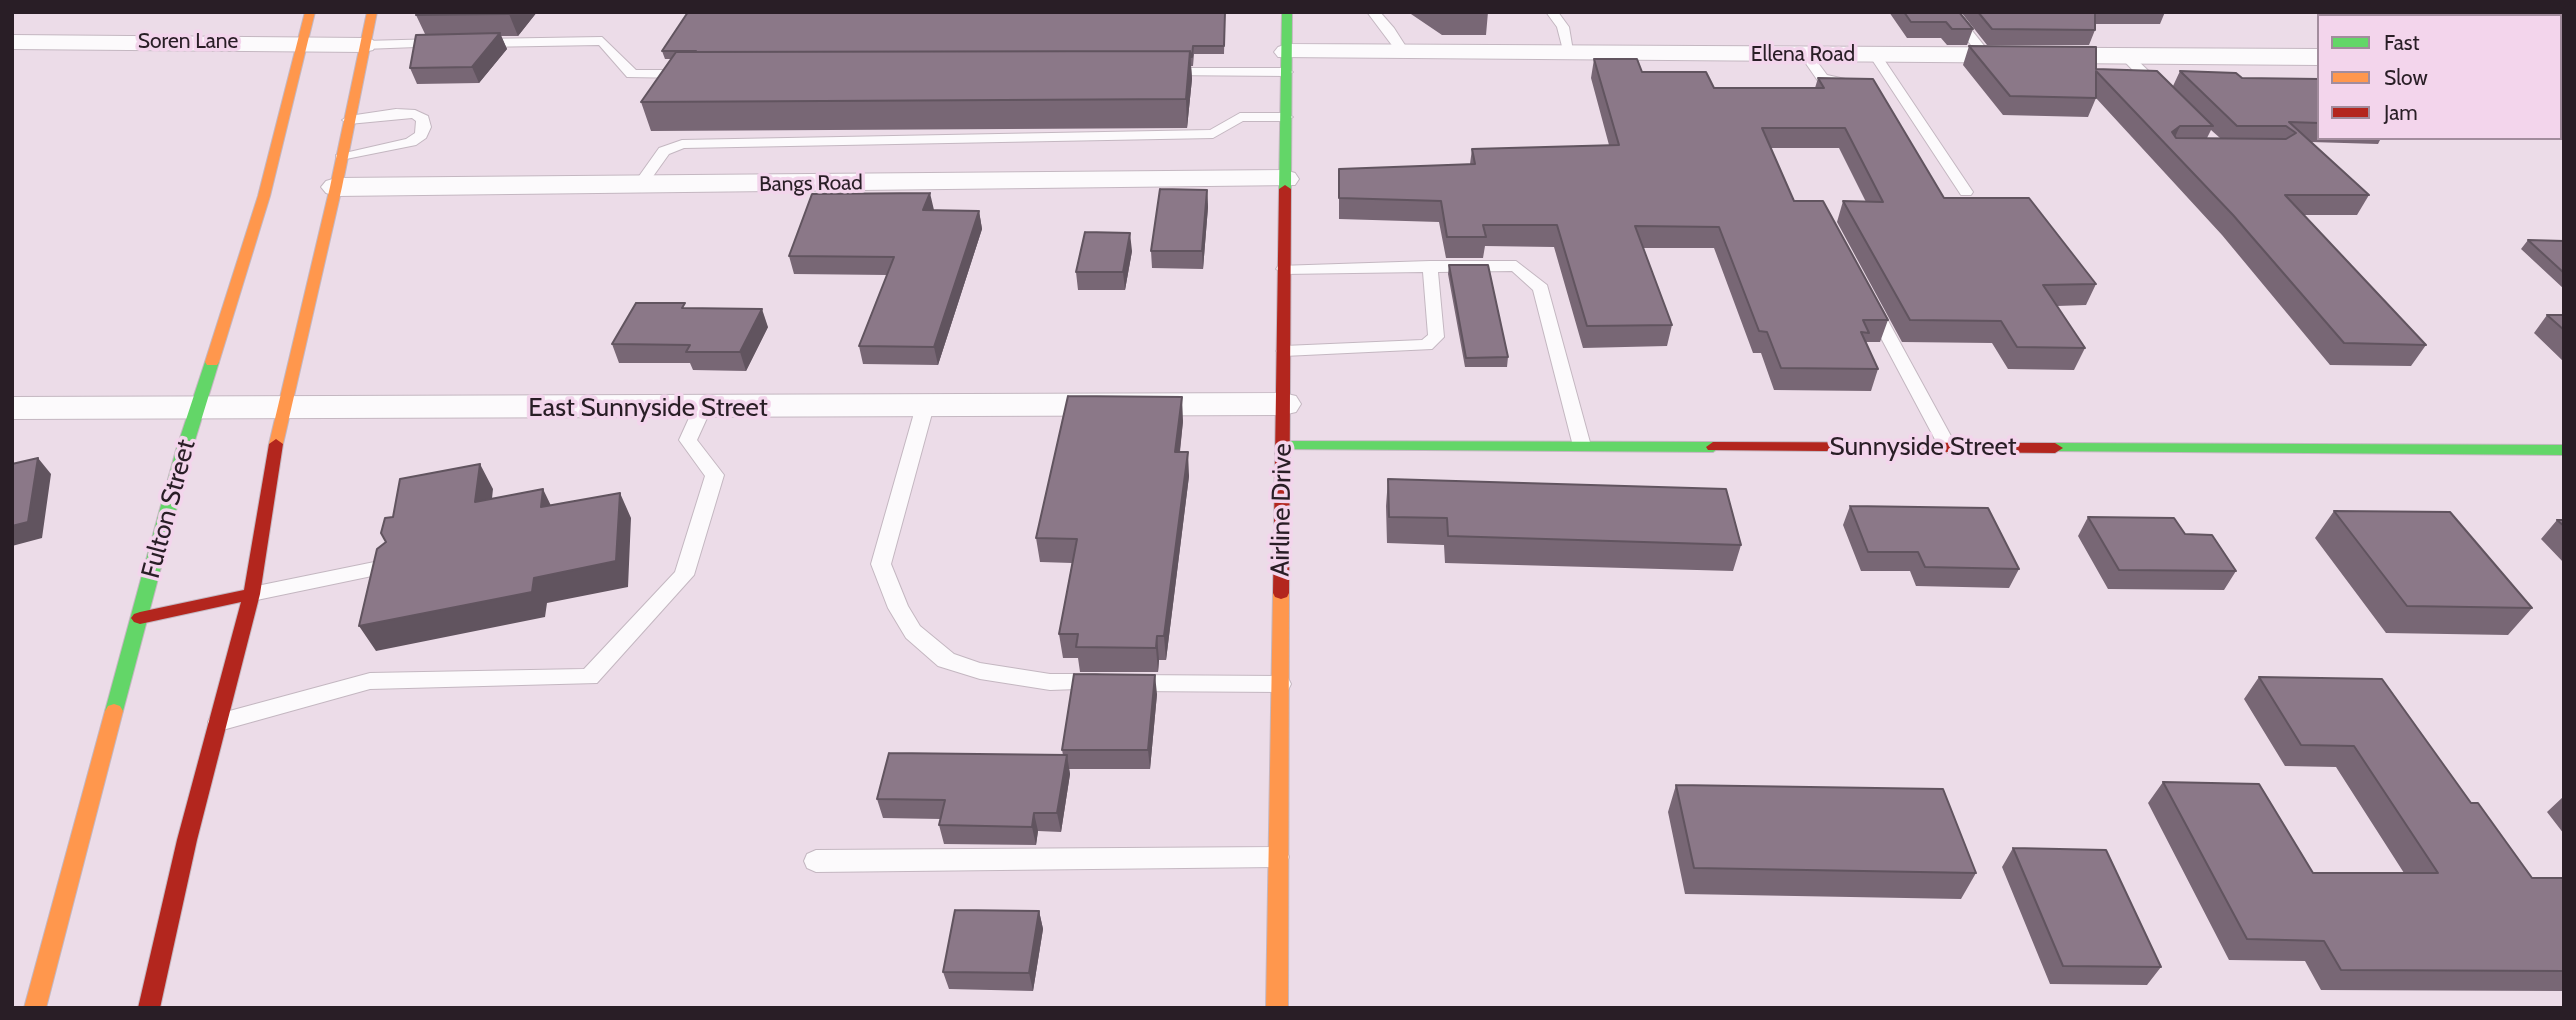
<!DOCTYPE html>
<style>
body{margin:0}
#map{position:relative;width:2576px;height:1020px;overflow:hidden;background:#ecdce8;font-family:Cabin,sans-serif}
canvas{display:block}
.frame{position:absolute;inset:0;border:14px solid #291e26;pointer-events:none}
.legend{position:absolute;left:2317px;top:14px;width:245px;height:126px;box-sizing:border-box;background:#f3d5ec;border:2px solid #a28c9d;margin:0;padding:9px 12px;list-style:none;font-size:21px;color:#291e26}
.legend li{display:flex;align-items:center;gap:14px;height:35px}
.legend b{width:35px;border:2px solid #a28c9d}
</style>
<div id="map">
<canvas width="2576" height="1020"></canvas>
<div class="frame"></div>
<ul class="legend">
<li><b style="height:9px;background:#63d668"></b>Fast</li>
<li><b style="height:9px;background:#ff974d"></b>Slow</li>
<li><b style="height:9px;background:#b3261e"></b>Jam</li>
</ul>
</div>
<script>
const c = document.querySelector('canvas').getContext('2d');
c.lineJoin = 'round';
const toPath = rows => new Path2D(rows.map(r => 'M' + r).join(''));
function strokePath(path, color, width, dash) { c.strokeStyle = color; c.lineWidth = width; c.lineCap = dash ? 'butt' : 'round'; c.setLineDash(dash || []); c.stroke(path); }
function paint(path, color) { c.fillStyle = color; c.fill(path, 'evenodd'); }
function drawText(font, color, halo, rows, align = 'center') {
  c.font = font + ' Cabin,sans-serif'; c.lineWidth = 7; c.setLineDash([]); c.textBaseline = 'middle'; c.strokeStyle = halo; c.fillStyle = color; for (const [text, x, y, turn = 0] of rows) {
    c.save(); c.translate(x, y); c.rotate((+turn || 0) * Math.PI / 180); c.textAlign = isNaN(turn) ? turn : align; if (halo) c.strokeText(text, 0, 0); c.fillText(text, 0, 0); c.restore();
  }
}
const lane = toPath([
 [1367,12,1380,12,1394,28,1410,53,1408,56,1400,56,1367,12],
 [1546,12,1558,12,1569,27,1574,57,1564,54,1557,27,1546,12],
 [1945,12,1957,12,1990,53,1990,59,1982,59,1945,12],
 [602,37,636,70,687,70,693,74,687,78,627,77,599,45,480,47,474,43,480,39,602,37],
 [439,39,443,40,443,46,364,49,358,45,364,41,439,39],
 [1802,52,1810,52,1827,75,1854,81,1848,85,1818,81,1800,55,1802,52],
 [1871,52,1879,52,1973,192,1971,195,1961,195,1869,55,1871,52],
 [2123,54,2131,54,2163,85,2163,91,2153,91,2123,60,2123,54],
 [1165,68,1287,68,1293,72,1287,76,1160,75,1159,72,1165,68],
 [396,109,415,110,428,116,431,127,426,138,416,145,336,161,336,155,406,139,415,133,416,121,412,118,349,124,342,120,349,116,396,109],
 [1240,113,1286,113,1293,117,1286,121,1243,121,1213,138,684,148,669,154,644,189,639,190,632,186,659,148,682,140,1210,130,1240,113],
 [1430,261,1516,261,1547,285,1591,446,1588,450,1576,450,1573,446,1533,290,1512,271,1438,272,1444,337,1432,349,1284,356,1276,351,1284,346,1422,340,1428,335,1423,272,1284,274,1276,269,1278,266,1430,261],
 [1872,301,1880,306,1957,447,1954,451,1948,453,1939,447,1864,306,1872,301],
 [925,400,934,406,891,564,908,606,920,626,954,654,980,663,1050,674,1097,674,1105,676,1108,682,1105,688,1050,690,980,679,938,666,906,638,888,608,871,564,916,406,925,400],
 [703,401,712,407,697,440,724,475,694,575,597,683,370,689,219,731,211,728,208,722,211,716,370,673,584,669,675,572,705,476,679,440,694,407,703,401],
 [389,559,396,561,399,566,396,571,252,601,245,599,242,594,245,589,252,587,389,559],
 [1130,675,1280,676,1288,678,1291,684,1288,690,1280,692,1130,691,1122,689,1119,683,1122,677,1130,675],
 [1277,847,1286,850,1289,857,1286,864,1277,867,816,872,807,868,804,861,807,854,816,850,1277,847]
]);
const street = toPath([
 [12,35,364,38,373,40,376,45,373,50,364,52,12,49,12,35],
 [1287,44,2319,49,2319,65,1278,57,1274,52,1278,47,1287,44],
 [2560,51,2564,51,2564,67,2560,67,2560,51],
 [1285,170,1295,173,1299,179,1295,185,336,196,326,193,321,187,326,181,336,178,1285,170],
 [1283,393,1296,396,1301,404,1296,412,1283,415,12,419,12,397,1283,393]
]);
const fast = toPath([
 [1282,12,1292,12,1291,189,1285,193,1279,189,1282,12],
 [212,358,219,362,192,450,123,711,120,716,114,718,108,716,105,711,176,450,205,362,212,358],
 [1283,441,1713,442,1720,447,1713,452,1278,449,1276,446,1278,443,1283,441],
 [2055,443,2564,445,2564,455,2050,451,2047,448,2055,443]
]);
const slow = toPath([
 [305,12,315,12,270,196,219,362,217,365,207,365,205,362,258,196,305,12],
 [367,12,377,12,342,187,283,444,276,449,269,444,330,187,367,12],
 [1281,587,1287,589,1289,593,1288,1008,1266,1008,1273,593,1275,589,1281,587],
 [114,704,120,706,123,711,46,1008,24,1008,105,711,108,706,114,704]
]);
const jam = toPath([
 [1285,185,1291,189,1289,593,1287,597,1281,599,1275,597,1273,593,1279,189,1285,185],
 [276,439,283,444,260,594,197,840,160,1008,138,1008,177,840,241,602,140,624,134,622,131,618,134,614,140,612,244,590,269,444,276,439],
 [1713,442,2055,443,2063,448,2055,453,1708,450,1706,447,1713,442]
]);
strokePath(lane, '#c4b7c1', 2);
strokePath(street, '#c4b7c1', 2);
strokePath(fast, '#c4b7c1', 2);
strokePath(slow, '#c4b7c1', 2);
strokePath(jam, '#c4b7c1', 2);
paint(lane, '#fcfafc');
paint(street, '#fcfafc');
paint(fast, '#63d668');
paint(slow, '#ff974d');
paint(jam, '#b3261e');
paint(toPath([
 [417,12,537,12,518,36,501,36,507,49,479,83,417,84,410,68,425,34,416,15],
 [1225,12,1224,54,1194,54,1193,66,1191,66,1192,79,1187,128,651,131,641,102,671,59,665,59,662,51],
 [1408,12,1488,12,1486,35,1442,35],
 [1889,12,1959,12,1973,29,1967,45,1947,45,1941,38,1907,38],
 [1961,12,2165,12,2160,24,2095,24,2095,30,2089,45,1987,45],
 [2416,12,2564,12,2564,23,2560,23,2560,16,2420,16],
 [1969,46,2096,69,2173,86,2180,71,2242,78,2319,79,2319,138,2381,138,2378,144,2311,142,2369,195,2357,215,2304,215,2426,345,2411,366,2330,365,2222,235,2096,98,2088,117,2003,115,1963,65],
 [2211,130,2220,138,2207,138],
 [1594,59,1642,72,1714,88,1815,88,1818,78,1944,198,2096,284,2086,305,2057,306,2085,348,2074,370,2008,369,1992,343,1902,342,1837,222,1843,201,1866,202,1839,148,1771,148,1794,201,1888,320,1880,342,1866,342,1878,369,1871,391,1774,390,1761,353,1753,353,1714,248,1643,248,1672,325,1667,346,1583,348,1554,247,1485,246,1483,258,1446,258,1439,222,1339,219,1339,169,1470,164,1472,149,1609,145,1591,78],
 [1207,190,1208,207,1203,269,1152,268,1151,251],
 [934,210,979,211,982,229,938,365,863,364,859,346,887,275,794,274,789,256],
 [2528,240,2564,241,2564,289,2521,249],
 [1132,251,1125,290,1078,290,1076,272],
 [1449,265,1508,357,1507,367,1465,367,1448,274],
 [687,308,768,327,746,371,693,370,690,363,619,363,612,344],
 [2547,315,2564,315,2564,362,2534,333],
 [1183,421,1180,452,1189,476,1166,660,1159,660,1158,672,1080,672,1078,658,1063,658,1059,634,1072,563,1040,562,1036,538],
 [1388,479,1741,545,1733,571,1445,563,1444,545,1387,543,1386,506],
 [1850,506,2019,569,2009,588,1916,586,1910,571,1861,571,1843,525],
 [2334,511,2532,608,2508,635,2386,633,2315,538],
 [2088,517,2185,534,2236,571,2224,590,2108,589,2078,536],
 [2557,520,2564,520,2564,563,2541,539],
 [2259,677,2471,803,2532,878,2564,878,2564,991,2321,990,2305,961,2229,960,2148,803,2163,782,2313,873,2404,873,2336,767,2285,766,2244,699],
 [1157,694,1150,769,1069,769,1070,774,1061,832,1038,831,1036,845,944,844,939,825,941,819,883,818,877,799,1063,755,1062,750],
 [1676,785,1976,873,1961,899,1685,894,1668,812],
 [2564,796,2564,834,2547,812],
 [2013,848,2161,967,2147,985,2050,984,2002,867],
 [1039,911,1043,929,1033,991,949,989,943,972]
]), '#786775');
paint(toPath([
 [510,12,537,12,518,36,509,14],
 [500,33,507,49,479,83,472,67],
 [1190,51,1192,79,1187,128,1186,99],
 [2180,126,2171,146,2172,132],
 [1207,190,1208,207,1203,269,1202,251],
 [930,193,934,210,923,210],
 [979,211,982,229,938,365,934,347],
 [1130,233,1132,251,1125,290,1123,272],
 [762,309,768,327,746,371,740,352],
 [1182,397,1183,421,1177,476,1175,452],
 [1188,452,1189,476,1166,660,1164,636],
 [38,458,51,474,42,538,12,546,12,526],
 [480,464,493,489,489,527,475,502],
 [543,489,555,514,541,507],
 [620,493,631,518,628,587,547,603,545,617,376,651,359,626],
 [1157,636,1159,660,1158,672,1156,648],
 [1155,675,1157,694,1150,769,1148,750],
 [1067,755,1070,774,1061,832,1057,813],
 [1034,813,1038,831,1036,845,1032,827],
 [1039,911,1043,929,1033,991,1029,973]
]), '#61545f');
const building = toPath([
 [417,12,510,12,509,14,416,15,417,12],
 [688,12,1225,12,1224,46,1193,46,1192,57,1191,57,1190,51,695,52,696,51,662,51,688,12],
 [1442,12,1488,12,1488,13,1443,13,1442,12],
 [1904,12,1959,12,1973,29,1952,29,1946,22,1911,22,1904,12],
 [1978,12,2095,12,2095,30,1992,29,1978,12],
 [500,33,472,67,410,68,416,35,500,33],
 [1969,46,2096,47,2096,69,2157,71,2213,126,2180,126,2172,132,2176,138,2286,139,2296,133,2286,126,2237,126,2180,71,2236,73,2242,78,2319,79,2319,123,2289,122,2369,195,2285,195,2426,345,2344,343,2233,215,2096,71,2096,98,2010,96,1969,46],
 [1190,51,1186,99,641,102,676,52,1190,51],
 [1594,59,1637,59,1642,72,1706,72,1714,88,1824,88,1818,78,1873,79,1944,198,2029,198,2096,284,2043,285,2085,348,2017,347,2001,321,1910,320,1843,201,1883,202,1845,128,1762,128,1794,201,1823,201,1888,320,1863,320,1869,333,1861,332,1878,369,1781,368,1767,332,1759,331,1719,227,1635,226,1672,325,1587,326,1557,225,1483,225,1486,237,1447,237,1441,201,1339,198,1339,169,1475,164,1472,149,1619,145,1594,59],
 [1160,189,1207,190,1202,251,1151,251,1160,189],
 [930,193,923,210,979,211,934,347,859,346,894,257,789,256,812,194,930,193],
 [1085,232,1130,233,1123,272,1076,272,1085,232],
 [2528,240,2564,241,2564,273,2528,240],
 [1449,265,1488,265,1508,357,1466,358,1449,265],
 [636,303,685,303,682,308,762,309,740,352,686,352,690,345,612,344,636,303],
 [2547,315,2564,315,2564,330,2547,315],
 [1068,396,1182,397,1175,452,1188,452,1164,636,1157,636,1156,648,1076,647,1078,634,1059,634,1077,539,1036,538,1068,396],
 [38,458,28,522,12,526,12,464,38,458],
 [480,464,475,502,543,489,541,507,620,493,616,561,534,578,532,592,359,626,377,549,386,542,381,533,385,518,393,517,400,479,480,464],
 [1388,479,1726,489,1741,545,1448,536,1447,518,1389,517,1388,479],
 [1850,506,1988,508,2019,569,1925,567,1918,552,1868,552,1850,506],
 [2334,511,2450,512,2532,608,2407,606,2334,511],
 [2088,517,2174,518,2185,534,2212,535,2236,571,2119,570,2088,517],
 [2557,520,2564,520,2564,526,2557,520],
 [1074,674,1155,675,1148,750,1062,750,1074,674],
 [2259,677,2382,679,2471,803,2478,803,2532,878,2564,878,2564,971,2341,970,2324,941,2247,939,2163,782,2259,784,2313,873,2438,873,2354,746,2301,745,2259,677],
 [889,753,1067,755,1057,813,1034,813,1032,827,939,825,945,800,877,799,889,753],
 [1676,785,1943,789,1976,873,1694,868,1676,785],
 [2013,848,2106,850,2161,967,2063,966,2013,848],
 [955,910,1039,911,1029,973,943,972,955,910]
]);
paint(building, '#8b7888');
strokePath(building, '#61545f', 2);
drawText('21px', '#291e26', '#f3d5ec', [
 ["Soren Lane",188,42],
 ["Ellena Road",1803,55],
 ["Bangs Road",811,184,-1]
]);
drawText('26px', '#291e26', '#f3d5ec', [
 ["East Sunnyside Street",648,408],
 ["Sunnyside Street",1923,447],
 ["Fulton Street",169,509,-75],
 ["Airline Drive",1282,510,-89]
]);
</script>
